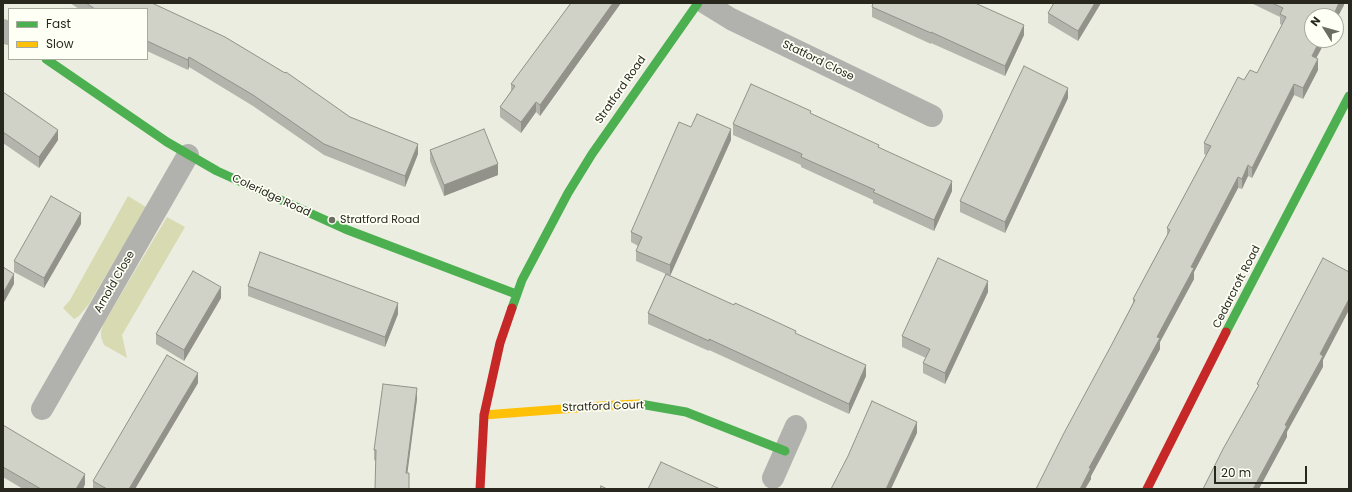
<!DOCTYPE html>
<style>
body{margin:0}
#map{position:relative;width:1352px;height:492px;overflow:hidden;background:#ecede1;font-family:Poppins,sans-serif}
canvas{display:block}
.frame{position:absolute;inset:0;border:4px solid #27271e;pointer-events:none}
.legend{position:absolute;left:8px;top:8px;width:140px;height:52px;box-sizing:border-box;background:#fefff5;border:1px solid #a8a99f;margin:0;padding:5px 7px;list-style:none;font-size:12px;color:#27271e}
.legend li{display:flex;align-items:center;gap:8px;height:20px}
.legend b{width:20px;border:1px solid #a8a99f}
.north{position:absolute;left:1304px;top:8px;width:40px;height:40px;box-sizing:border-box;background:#fefff5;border:1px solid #a8a99f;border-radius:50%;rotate:307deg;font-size:11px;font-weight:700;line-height:16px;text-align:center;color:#27271e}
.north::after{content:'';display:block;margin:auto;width:14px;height:18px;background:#6c6c62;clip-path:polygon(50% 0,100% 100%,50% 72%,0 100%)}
.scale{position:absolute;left:1214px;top:466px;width:93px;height:18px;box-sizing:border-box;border:2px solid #27271e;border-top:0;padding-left:5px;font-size:12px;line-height:14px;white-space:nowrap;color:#27271e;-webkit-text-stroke:3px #fefff5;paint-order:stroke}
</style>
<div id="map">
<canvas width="1352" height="492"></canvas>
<div class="frame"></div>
<ul class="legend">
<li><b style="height:5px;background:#4caf50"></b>Fast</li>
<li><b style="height:5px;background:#ffc107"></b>Slow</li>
</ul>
<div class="north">N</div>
<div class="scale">20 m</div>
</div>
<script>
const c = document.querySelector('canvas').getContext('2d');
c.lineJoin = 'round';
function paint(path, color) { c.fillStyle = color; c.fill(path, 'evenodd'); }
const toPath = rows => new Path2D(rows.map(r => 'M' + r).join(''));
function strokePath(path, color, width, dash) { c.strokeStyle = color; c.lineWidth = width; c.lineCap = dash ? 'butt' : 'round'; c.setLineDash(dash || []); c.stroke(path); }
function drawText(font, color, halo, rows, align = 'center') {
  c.font = font + ' Poppins,sans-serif'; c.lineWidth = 3.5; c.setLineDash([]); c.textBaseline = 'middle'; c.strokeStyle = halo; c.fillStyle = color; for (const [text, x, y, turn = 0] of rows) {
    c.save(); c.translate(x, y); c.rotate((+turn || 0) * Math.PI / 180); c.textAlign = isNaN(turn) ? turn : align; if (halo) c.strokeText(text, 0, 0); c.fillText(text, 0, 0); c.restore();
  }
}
paint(toPath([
 [128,196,146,207,89,304,79,316,74,319,63,308,70,300],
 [167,217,185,227,122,335,127,358,104,345,101,337,101,331,104,323]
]), '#d8dab2');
strokePath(toPath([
 [705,3,731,19,932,116],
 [3,30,9,34],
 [42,409,188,155],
 [773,478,796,426]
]), '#b1b2ad', 22);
strokePath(toPath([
 [46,59,167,142,217,171,345,229,516,294],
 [512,308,522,280,568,193,592,154,698,3],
 [1226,332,1349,96],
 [640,404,686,412,785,451]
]), '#4caf50', 9);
strokePath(toPath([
 [484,415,615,405,640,404]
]), '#ffc107', 9);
strokePath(toPath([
 [480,489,484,415,500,343,512,308],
 [1147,489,1226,332]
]), '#c62828', 9);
paint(toPath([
 [70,3,152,3,350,117,418,154,405,187,324,155,253,106,189,67,188,70,147,51,147,9,79,9],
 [571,3,621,3,540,116,536,112,521,133,500,117,500,107,511,91,511,84],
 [1054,3,1101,3,1078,41,1048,23,1048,13],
 [1251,3,1344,3,1344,5,1316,58,1318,70,1303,99,1294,95,1252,178,1248,176,1242,189,1238,188,1194,272,1194,279,1160,342,1160,349,1091,476,1091,479,1085,489,1112,344,1133,303,1133,299,1167,235,1167,228,1206,155,1204,154,1204,143,1244,80,1257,73,1282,25,1280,24,1280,17],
 [872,7,1024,35,1005,76,931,43,931,44,872,17],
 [3,92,58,140,39,168,3,143],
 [1068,98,1005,233,960,212,960,201],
 [811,114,879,147,952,191,934,231,873,203,873,200,801,167,801,165,733,135,733,124],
 [691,127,731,140,670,276,796,334,866,376,849,414,709,350,709,351,648,324,648,313,666,274,636,261,636,251,638,246,631,242,631,232],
 [430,150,498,175,444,196,430,161],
 [81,224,44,288,14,272,14,261],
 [248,286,398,314,385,347,248,296],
 [988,292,945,384,923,373,923,363,926,358,902,347,902,336],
 [221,298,184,361,156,344,156,334],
 [198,383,135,489,93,489,93,481],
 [417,399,407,473,409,489,376,461,374,460,374,450],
 [3,425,85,484,83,489,23,489,3,477]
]), '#b3b4ab');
paint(toPath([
 [613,3,621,3,540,116,540,105],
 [1095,3,1101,3,1078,41,1078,31],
 [1339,3,1344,3,1344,5,1336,20,1336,16,1333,16],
 [1024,25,1024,35,1005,76,1005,66],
 [1320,40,1326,40,1312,66,1312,56],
 [189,57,189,67,188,70,188,60],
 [1318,59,1318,70,1303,99,1303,88],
 [1294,84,1294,95,1252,178,1252,168],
 [1068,88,1068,98,1005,233,1005,222],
 [536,102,536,112,521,133,521,122],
 [731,129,731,140,670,276,670,265],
 [58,130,58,140,39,168,39,157],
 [418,144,418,154,405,187,405,176],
 [498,164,498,175,444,196,444,185],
 [1248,165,1248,176,1242,189,1242,179],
 [1238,177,1238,188,1194,272,1194,279,1160,342,1160,349,1091,476,1091,479,1085,489,1080,489,1089,468,1157,337,1191,267],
 [952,181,952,191,934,231,934,220],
 [81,213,81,224,44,288,44,278],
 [14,274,14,284,3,304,3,293],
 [988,281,988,292,945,384,945,373],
 [221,287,221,298,184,361,184,350],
 [1349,299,1349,310,1323,360,1323,367,1287,432,1287,437,1259,489,1253,489,1320,354],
 [398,303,398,314,385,347,385,337],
 [866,365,866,376,849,414,849,404],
 [198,373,198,383,135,489,129,489],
 [417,388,417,399,406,484,406,473],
 [917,422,917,433,891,489,886,489],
 [85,474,85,484,83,489,76,489]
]), '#92928b');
const building = toPath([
 [86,3,152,3,225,37,285,73,286,72,350,117,418,144,405,176,324,144,253,95,189,57,188,60,147,41,147,9,95,9,86,3],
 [571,3,613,3,540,105,536,102,521,122,500,107,515,86,511,84,571,3],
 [873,3,975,3,1024,25,1005,66,931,32,931,33,872,7,873,3],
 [1054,3,1095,3,1078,31,1048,13,1054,3],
 [1272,3,1339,3,1333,16,1312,16,1312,40,1320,40,1312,56,1318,59,1303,88,1294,84,1252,168,1248,165,1242,179,1238,177,1191,267,1194,268,1157,337,1160,338,1089,468,1091,468,1080,489,1036,489,1064,433,1112,344,1135,300,1133,299,1170,230,1167,228,1211,146,1204,143,1238,77,1244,80,1250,70,1257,73,1286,17,1280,14,1283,8,1272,3],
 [1024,66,1068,88,1005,222,960,201,1024,66],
 [751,84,811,111,810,113,879,145,878,147,952,181,934,220,873,192,875,190,801,157,802,154,733,124,751,84],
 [3,92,58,130,39,157,3,132,3,92],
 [697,114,731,129,670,265,636,251,642,237,631,232,679,122,691,127,697,114],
 [484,129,498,164,444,185,430,150,484,129],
 [51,196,81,213,44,278,14,261,51,196],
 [260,252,398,303,385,337,248,286,260,252],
 [938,258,988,281,945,373,923,363,930,349,902,336,938,258],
 [1323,258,1349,272,1349,299,1320,354,1323,356,1285,425,1287,426,1253,489,1203,489,1223,449,1259,385,1257,384,1323,258],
 [3,267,14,274,3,293,3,267],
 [193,271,221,287,184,350,156,334,193,271],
 [666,274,734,305,735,303,766,317,796,331,795,333,866,365,849,404,709,339,709,341,648,313,666,274],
 [167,355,198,373,129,489,107,489,93,481,167,355],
 [383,384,417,388,406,473,409,473,409,489,375,489,376,450,374,450,383,384],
 [872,401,917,422,886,489,831,489,848,456,872,401],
 [3,425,85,474,76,489,41,489,3,467,3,425],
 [661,462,720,489,648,489,661,462],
 [601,486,607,489,600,489,601,486]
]);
paint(building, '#d0d1c7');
strokePath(building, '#92928b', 1);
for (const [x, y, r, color] of [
 [332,220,4,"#6c6c62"]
]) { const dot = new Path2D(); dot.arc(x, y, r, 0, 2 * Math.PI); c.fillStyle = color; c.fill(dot); strokePath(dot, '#fefff5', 1.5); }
drawText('11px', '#27271e', '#fefff5', [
 ["Statford Close",818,61,26],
 ["Stratford Road",621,90,-55],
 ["Coleridge Road",271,196,25],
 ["Arnold Close",115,282,-60],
 ["Cedarcroft Road",1237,287,-63],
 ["Stratford Court",603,407,-2]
]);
drawText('11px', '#27271e', '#fefff5', [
 ["Stratford Road",340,220]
], 'left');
</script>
